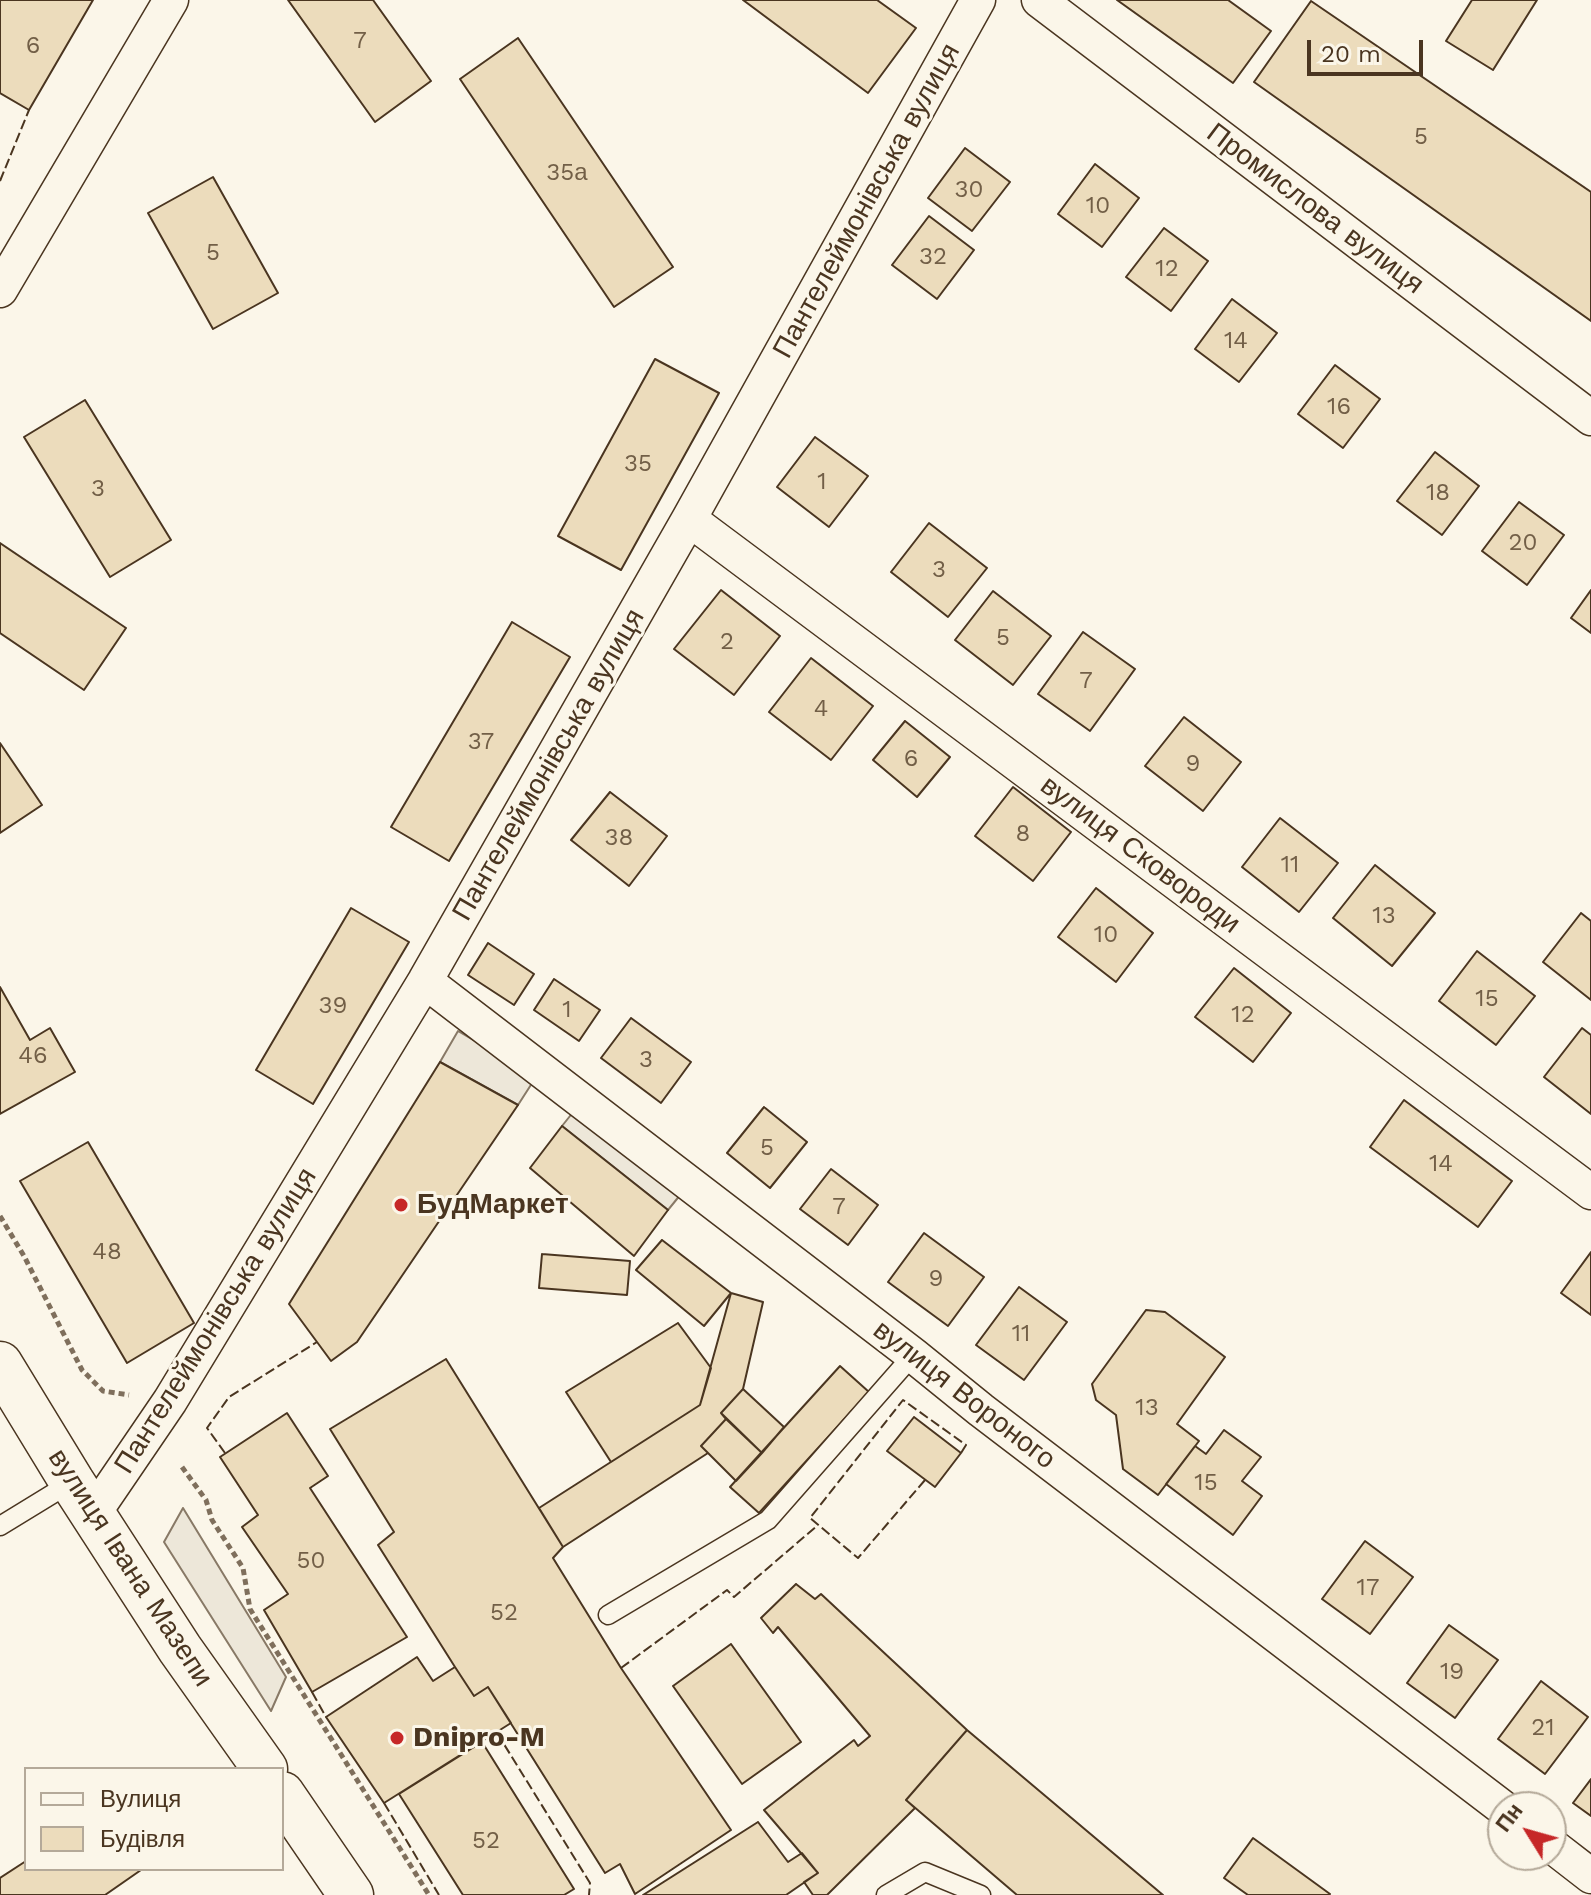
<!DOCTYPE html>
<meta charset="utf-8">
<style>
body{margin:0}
#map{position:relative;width:1591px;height:1895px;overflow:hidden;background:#fbf6e9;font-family:"Work Sans",sans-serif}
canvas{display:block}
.legend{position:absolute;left:24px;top:1767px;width:260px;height:104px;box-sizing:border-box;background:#fbf6e9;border:2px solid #b4a999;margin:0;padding:10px 14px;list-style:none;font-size:24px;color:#4a3520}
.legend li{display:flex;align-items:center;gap:16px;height:40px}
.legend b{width:40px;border:2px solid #b4a999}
.north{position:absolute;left:1487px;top:1791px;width:80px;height:80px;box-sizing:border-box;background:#fbf6e9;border:2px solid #b4a999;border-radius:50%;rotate:307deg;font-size:22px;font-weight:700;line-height:32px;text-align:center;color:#4a3520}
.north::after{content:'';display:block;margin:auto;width:28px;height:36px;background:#c62828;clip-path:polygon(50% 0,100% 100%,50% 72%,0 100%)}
.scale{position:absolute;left:1307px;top:40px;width:116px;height:36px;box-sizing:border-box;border:4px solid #4a3520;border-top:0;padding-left:10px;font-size:24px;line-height:28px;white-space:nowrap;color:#4a3520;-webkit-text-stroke:6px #fbf6e9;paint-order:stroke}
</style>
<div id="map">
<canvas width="1591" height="1895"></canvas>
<ul class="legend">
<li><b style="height:10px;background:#fbf6e9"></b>Вулиця</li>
<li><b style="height:22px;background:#ecdcbc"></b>Будівля</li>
</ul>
<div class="north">Пн</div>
<div class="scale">20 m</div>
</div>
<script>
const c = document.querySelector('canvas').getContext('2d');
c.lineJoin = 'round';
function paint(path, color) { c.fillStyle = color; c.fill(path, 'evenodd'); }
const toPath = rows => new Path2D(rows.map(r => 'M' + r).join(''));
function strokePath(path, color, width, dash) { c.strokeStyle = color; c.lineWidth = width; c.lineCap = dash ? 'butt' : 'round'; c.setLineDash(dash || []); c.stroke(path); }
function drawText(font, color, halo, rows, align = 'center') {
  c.font = font + ' "Work Sans",sans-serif'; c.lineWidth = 6; c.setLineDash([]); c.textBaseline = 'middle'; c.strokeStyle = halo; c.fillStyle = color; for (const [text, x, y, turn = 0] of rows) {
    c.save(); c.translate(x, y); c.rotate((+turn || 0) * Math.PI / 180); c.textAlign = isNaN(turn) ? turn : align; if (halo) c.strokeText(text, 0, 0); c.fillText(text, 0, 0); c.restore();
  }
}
const parking = toPath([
 [458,1031,536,1077,518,1105,440,1062,458,1031],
 [578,1106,685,1189,668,1210,562,1126,578,1106],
 [183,1508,286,1677,271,1711,164,1542,183,1508]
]);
paint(parking, '#ede7d9');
strokePath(parking, '#887966', 2);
const building = toPath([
 [0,0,93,0,29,110,0,93,0,0],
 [288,0,373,0,431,81,375,122,288,0],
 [743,0,877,0,916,28,868,93,743,0],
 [1117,0,1228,0,1271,31,1233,83,1117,0],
 [1472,0,1537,0,1493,70,1446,41,1472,0],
 [1311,1,1591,192,1591,321,1254,82,1311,1],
 [518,38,673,267,614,307,460,79,518,38],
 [965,148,1010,182,972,231,928,198,965,148],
 [1095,164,1139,198,1102,247,1058,214,1095,164],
 [213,177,278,293,213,329,148,213,213,177],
 [929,216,974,250,937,299,892,265,929,216],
 [1164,228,1208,261,1171,311,1126,277,1164,228],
 [1232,299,1277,333,1239,382,1195,349,1232,299],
 [655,359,719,393,621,570,558,536,655,359],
 [1335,365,1380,399,1343,448,1298,414,1335,365],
 [85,400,171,540,110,577,24,437,85,400],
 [815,437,868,476,829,527,777,487,815,437],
 [1435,452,1479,486,1442,535,1397,501,1435,452],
 [1519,502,1564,535,1527,585,1482,551,1519,502],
 [929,523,987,568,948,617,891,572,929,523],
 [0,543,126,628,84,690,0,633,0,543],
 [721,590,780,636,734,695,674,649,721,590],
 [1591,590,1591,633,1571,618,1591,590],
 [993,591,1051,636,1013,685,955,640,993,591],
 [512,622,570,657,449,861,391,827,512,622],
 [1083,632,1135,669,1090,731,1038,694,1083,632],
 [811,658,873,706,831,760,769,712,811,658],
 [1184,717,1241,762,1203,811,1145,766,1184,717],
 [905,721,950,757,917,797,873,760,905,721],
 [0,743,42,805,0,833,0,743],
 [1013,787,1071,832,1033,881,975,836,1013,787],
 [610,792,667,836,629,886,571,840,610,792],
 [1280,818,1338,863,1299,912,1242,867,1280,818],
 [1375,865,1435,913,1392,966,1333,918,1375,865],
 [1096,888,1153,933,1116,982,1058,937,1096,888],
 [351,908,409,942,313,1104,256,1070,351,908],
 [1581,913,1591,921,1591,1000,1543,962,1581,913],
 [488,943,534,974,514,1005,468,975,488,943],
 [1477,951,1535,996,1496,1045,1439,1001,1477,951],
 [1234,968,1291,1013,1253,1062,1195,1017,1234,968],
 [554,979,600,1010,579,1041,534,1010,554,979],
 [0,987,30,1040,50,1028,75,1072,0,1114,0,987],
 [631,1018,691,1062,661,1103,601,1058,631,1018],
 [1582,1028,1591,1035,1591,1114,1544,1077,1582,1028],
 [440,1062,518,1105,357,1342,331,1361,289,1304,440,1062],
 [1404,1100,1512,1181,1478,1227,1370,1147,1404,1100],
 [764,1107,807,1142,770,1188,727,1153,764,1107],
 [562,1126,668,1210,634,1256,530,1168,562,1126],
 [88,1142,194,1323,127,1363,20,1181,88,1142],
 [831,1169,878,1205,848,1245,800,1209,831,1169],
 [924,1233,984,1277,948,1326,888,1282,924,1233],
 [662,1240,731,1293,704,1326,636,1270,662,1240],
 [1591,1252,1591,1315,1561,1293,1591,1252],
 [542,1254,630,1261,627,1295,539,1288,542,1254],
 [1019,1287,1067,1322,1024,1380,976,1345,1019,1287],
 [731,1293,763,1302,743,1389,721,1413,726,1419,701,1446,708,1453,563,1547,539,1508,700,1405,731,1293],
 [1146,1310,1165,1312,1225,1357,1177,1424,1199,1441,1158,1495,1123,1469,1116,1415,1096,1400,1092,1384,1146,1310],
 [678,1323,711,1368,700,1405,611,1462,566,1392,678,1323],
 [446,1359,563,1547,553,1558,621,1668,731,1830,635,1894,620,1864,605,1873,488,1687,474,1696,455,1667,378,1545,394,1532,330,1429,446,1359],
 [840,1366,869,1392,759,1513,730,1487,840,1366],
 [743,1389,784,1427,762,1453,721,1413,743,1389],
 [287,1413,328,1476,310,1488,407,1637,312,1692,264,1610,288,1594,242,1527,258,1515,220,1457,287,1413],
 [914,1417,961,1453,935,1487,887,1451,914,1417],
 [726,1419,762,1453,736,1481,701,1446,726,1419],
 [1224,1430,1261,1457,1242,1481,1262,1496,1233,1535,1166,1484,1195,1446,1206,1454,1224,1430],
 [1365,1541,1413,1577,1370,1634,1322,1599,1365,1541],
 [796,1584,815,1599,821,1594,967,1730,906,1800,915,1808,827,1895,813,1895,804,1882,818,1873,764,1810,854,1740,858,1746,870,1736,778,1627,773,1633,761,1618,796,1584],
 [1449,1625,1498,1660,1455,1718,1407,1683,1449,1625],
 [731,1644,801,1742,742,1784,673,1686,731,1644],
 [417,1657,433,1681,455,1667,474,1696,488,1687,511,1723,384,1803,326,1717,417,1657],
 [1541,1681,1588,1717,1545,1774,1498,1739,1541,1681],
 [967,1730,1163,1895,1017,1895,906,1800,967,1730],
 [482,1742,574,1889,564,1895,463,1895,399,1794,482,1742],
 [1591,1779,1591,1816,1573,1803,1591,1779],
 [758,1822,788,1862,802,1853,818,1873,786,1895,643,1895,758,1822],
 [1253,1838,1330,1894,1329,1895,1248,1895,1224,1878,1253,1838],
 [26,1861,26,1869,141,1870,105,1895,0,1895,0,1878,26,1861]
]);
paint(building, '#ecdcbc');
strokePath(building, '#4a3520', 2);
const service = toPath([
 [0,1526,72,1482],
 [608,1615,768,1520,913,1355],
 [886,1895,925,1872,981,1895]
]);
const minor = toPath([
 [1039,0,1591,418],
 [0,290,171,0],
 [689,519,1591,1192],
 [425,981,913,1355,981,1410,1503,1808],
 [93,1514,170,1401,425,981,689,519,978,0],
 [1551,1845,1591,1876]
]);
const primary = toPath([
 [0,1364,72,1482,180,1649,265,1769],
 [282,1794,351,1895]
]);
strokePath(service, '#4a3520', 21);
strokePath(minor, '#4a3520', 37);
strokePath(primary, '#4a3520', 47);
strokePath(toPath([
 [0,1216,24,1256,82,1370,103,1391,129,1395],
 [182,1467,206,1500,212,1520,243,1568,250,1609,429,1895]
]), '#7f6f5c', 5, [6, 4]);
strokePath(service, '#fbf6e9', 18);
strokePath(minor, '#fbf6e9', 34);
strokePath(primary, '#fbf6e9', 44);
strokePath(toPath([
 [0,181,29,110],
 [225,1453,207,1428,229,1397,317,1342],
 [925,1480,858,1558,810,1518,903,1400,966,1445,961,1453],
 [621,1668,727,1590,734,1597,818,1525],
 [312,1692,326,1717],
 [497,1733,590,1883,589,1895],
 [384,1803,439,1895]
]), '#4a3520', 2, [10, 4]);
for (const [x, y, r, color] of [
 [401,1205,8,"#c62828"],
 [397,1738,8,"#c62828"]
]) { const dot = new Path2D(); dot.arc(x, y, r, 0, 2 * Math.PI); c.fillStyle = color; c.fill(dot); strokePath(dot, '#fbf6e9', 3); }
drawText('24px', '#725f47', null, [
 ["7",360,41],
 ["6",33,46],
 ["5",1421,137],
 ["35а",567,173],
 ["30",969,190],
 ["10",1098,206],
 ["5",213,253],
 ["32",933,257],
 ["12",1167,269],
 ["14",1236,341],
 ["16",1339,407],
 ["35",638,464],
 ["1",822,482],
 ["3",98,489],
 ["18",1438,493],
 ["20",1523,543],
 ["3",939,570],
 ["5",1003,638],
 ["2",727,642],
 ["7",1086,681],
 ["4",821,709],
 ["37",481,742],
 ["6",911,759],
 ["9",1193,764],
 ["8",1023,834],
 ["38",619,838],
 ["11",1290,865],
 ["13",1384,916],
 ["10",1106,935],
 ["15",1487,999],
 ["39",333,1006],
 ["1",567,1010],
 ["12",1243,1015],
 ["46",33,1056],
 ["3",646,1060],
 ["5",767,1148],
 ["14",1441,1164],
 ["7",839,1207],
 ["48",107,1252],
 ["9",936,1279],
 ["11",1021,1334],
 ["13",1147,1408],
 ["15",1206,1483],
 ["50",311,1561],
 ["17",1368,1588],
 ["52",504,1613],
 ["19",1452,1672],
 ["21",1543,1728],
 ["52",486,1841]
]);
drawText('28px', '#4a3520', '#fbf6e9', [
 ["Пантелеймонівська вулиця",867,201,-61],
 ["Промислова вулиця",1315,209,37],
 ["Пантелеймонівська вулиця",549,765,-60],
 ["вулиця Сковороди",1140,855,37],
 ["Пантелеймонівська вулиця",216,1321,-58],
 ["вулиця Вороного",964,1395,38],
 ["вулиця Івана Мазепи",130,1568,57]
]);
drawText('bold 28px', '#4a3520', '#fbf6e9', [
 ["БудМаркет",417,1205],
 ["Dnipro-M",413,1738]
], 'left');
</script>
